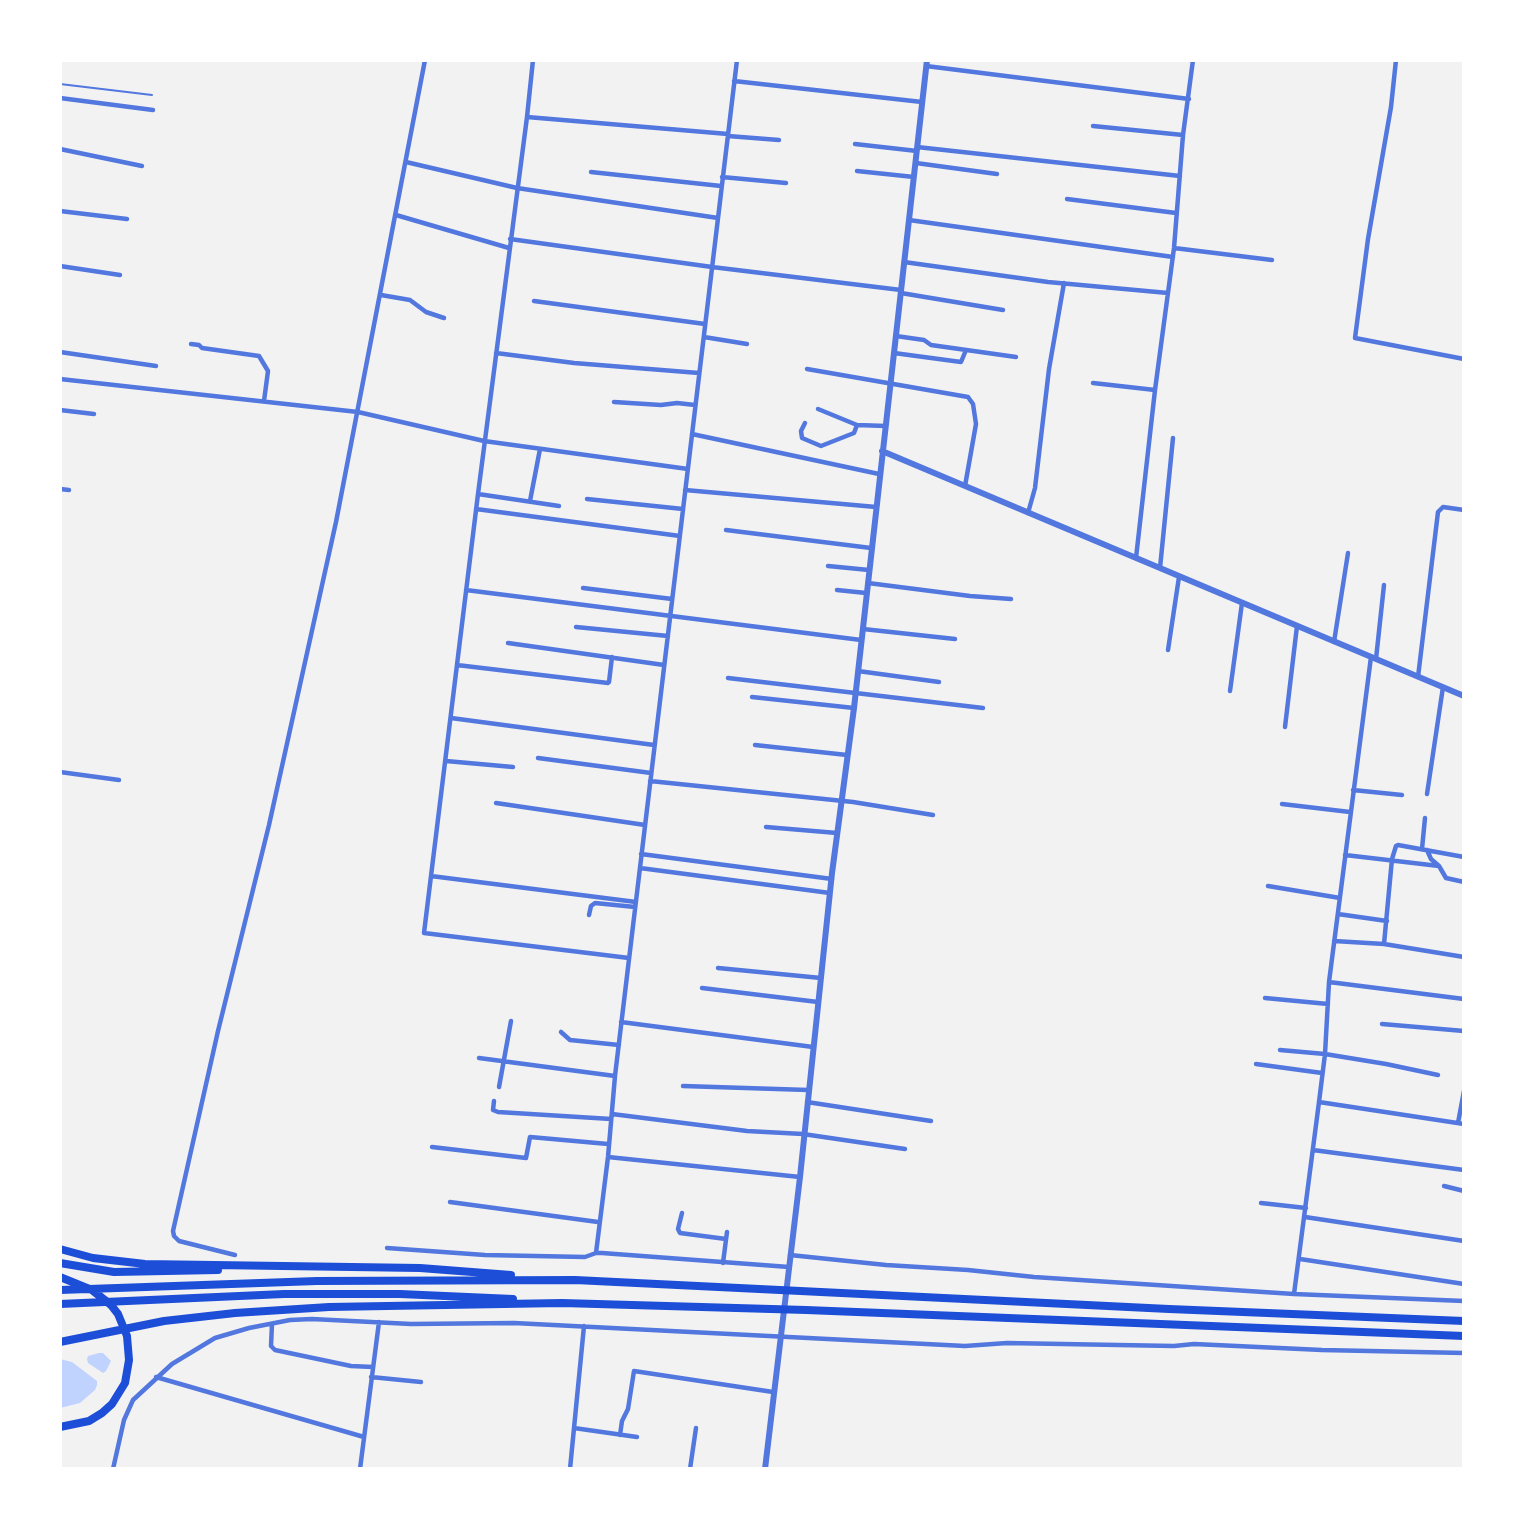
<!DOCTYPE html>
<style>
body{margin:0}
#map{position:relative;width:1524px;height:1529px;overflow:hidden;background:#f2f2f2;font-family:Overpass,sans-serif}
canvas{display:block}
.frame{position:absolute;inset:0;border:62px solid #fff;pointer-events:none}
</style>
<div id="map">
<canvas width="1524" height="1529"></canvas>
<div class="frame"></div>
</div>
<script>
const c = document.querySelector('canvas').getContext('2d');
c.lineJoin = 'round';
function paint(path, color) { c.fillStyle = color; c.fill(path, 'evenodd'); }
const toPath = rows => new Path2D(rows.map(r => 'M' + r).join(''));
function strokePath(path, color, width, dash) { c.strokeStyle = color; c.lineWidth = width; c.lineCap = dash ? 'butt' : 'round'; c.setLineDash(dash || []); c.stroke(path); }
paint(toPath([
 [99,1353,103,1353,111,1361,106,1371,103,1373,88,1363,87,1359,88,1356],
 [60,1359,72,1362,97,1381,97,1385,95,1390,80,1403,60,1408]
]), '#bfd3fe');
strokePath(toPath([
 [60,84,152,95]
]), '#5277de', 2);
strokePath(toPath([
 [533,60,527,117,478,494,424,933,629,958],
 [1396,60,1391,107,1368,239,1355,338,1464,359],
 [926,66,1189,99],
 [734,81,922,102],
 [60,98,153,110],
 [527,117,728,134],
 [1093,126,1183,135],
 [728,136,779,140],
 [855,144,917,151],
 [917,147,1180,176],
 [60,149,142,166],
 [406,162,517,188,718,218],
 [916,163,997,174],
 [857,171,914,177],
 [591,172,721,186],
 [722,177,786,183],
 [1067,199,1176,213],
 [60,211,127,219],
 [396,215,509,248],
 [909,220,1173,257],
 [510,239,712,267,901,290],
 [1174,248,1272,260],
 [904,262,1048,282,1168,293],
 [60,266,120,275],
 [901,293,1003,310],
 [381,295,410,300,426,312,444,318],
 [534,301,705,324],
 [896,336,924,340,931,345,1016,357],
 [704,337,747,344],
 [191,344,199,345,202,348,259,356,268,371,264,401],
 [60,352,156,366],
 [496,353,574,363,699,373],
 [894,353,961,362,966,350],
 [807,369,968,397,973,404,976,424,965,486],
 [60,379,358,412,484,441,688,469],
 [1093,383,1155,390],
 [614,402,661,405,677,403,695,405],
 [818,409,857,425,886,426],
 [60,410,94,414],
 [805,423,801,431,802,438,821,446,854,433,857,425],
 [692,434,879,474],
 [60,489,69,490],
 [685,490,876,507],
 [478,494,559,506],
 [587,499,683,509],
 [530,501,540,449],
 [476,509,680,536],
 [1028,513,1035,488,1049,369,1064,283],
 [726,530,871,548],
 [1136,558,1155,390,1174,248,1183,135,1193,60],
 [828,566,869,570],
 [1160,568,1173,438],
 [868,583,970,596,1011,599],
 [583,588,672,599],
 [466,590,861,640],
 [837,590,866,593],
 [576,627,668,636],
 [863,629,955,639],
 [1334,642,1348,553],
 [508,643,664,665],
 [1168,650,1179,577],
 [1376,659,1384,585],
 [457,665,608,683,609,682,612,657],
 [858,671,939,682],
 [1418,677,1438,512,1443,507,1464,510],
 [728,678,983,708],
 [1230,691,1242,603],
 [752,697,854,708],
 [451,718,654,745],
 [1285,727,1297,626],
 [755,745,847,755],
 [538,758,651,773],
 [446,761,513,767],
 [60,772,119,780],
 [650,781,853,802,933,815],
 [1353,790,1402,795],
 [1427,794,1443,687],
 [496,803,645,825],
 [1282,804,1350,812],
 [766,827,837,833],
 [1422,849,1425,818],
 [1427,850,1431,859,1439,866],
 [641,854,832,879],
 [1345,855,1439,866,1446,878,1464,882],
 [640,868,830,893],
 [431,876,636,902],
 [1268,886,1340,898],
 [1338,914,1387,921],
 [589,915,591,906,595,903,635,907],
 [1334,941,1384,944,1464,957],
 [1384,944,1392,859,1396,846,1398,845,1464,857],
 [718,968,821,978],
 [1329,982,1464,999],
 [702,988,818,1002],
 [1265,998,1328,1004],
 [621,1022,813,1047],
 [1382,1024,1464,1031],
 [561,1032,570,1040,619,1045],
 [1280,1050,1325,1054,1386,1064,1438,1075],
 [479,1058,615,1076],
 [1256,1064,1322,1073],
 [683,1086,808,1090],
 [499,1087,511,1021],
 [494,1101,493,1110,498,1112,611,1119],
 [807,1102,931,1121],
 [1319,1102,1464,1124],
 [612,1114,747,1131,803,1134,905,1149],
 [1458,1123,1464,1091],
 [432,1147,526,1158,530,1137,608,1144],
 [1313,1150,1464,1170],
 [608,1157,800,1177],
 [1444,1186,1464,1191],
 [450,1202,598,1222],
 [1261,1203,1306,1208],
 [682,1213,678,1229,680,1233,726,1239],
 [1305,1217,1464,1241],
 [387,1248,485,1255,585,1257,596,1253,602,1253,789,1267],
 [596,1253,608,1157,615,1076,737,60],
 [235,1255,179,1241,174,1236,173,1231,218,1031,269,825,336,522,425,60],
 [790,1255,886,1265,968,1270,1034,1277,1294,1294,1319,1102,1325,1054,1329,982,1371,657],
 [1300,1259,1464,1284],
 [723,1263,727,1232],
 [1294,1294,1464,1301],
 [272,1324,271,1346,275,1350,351,1366,373,1367],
 [156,1377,364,1437],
 [371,1377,421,1382],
 [574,1428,637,1437],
 [620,1435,622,1421,628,1409,634,1371,773,1392],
 [113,1469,124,1420,133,1400,172,1364,215,1338,249,1328,290,1320,312,1319,411,1324,514,1323,965,1346,1007,1343,1174,1346,1194,1344,1322,1350,1464,1353],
 [360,1469,379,1322],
 [570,1469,584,1326],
 [690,1469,696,1428]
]), '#5277de', 4.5);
strokePath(toPath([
 [882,451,1464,696],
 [765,1469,800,1177,832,873,854,708,927,60]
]), '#5277de', 6);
strokePath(toPath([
 [60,1249,93,1258,145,1264,420,1268,511,1275],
 [60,1263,114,1272,218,1270],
 [60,1277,92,1290,111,1305,118,1314,127,1336,129,1360,125,1383,112,1404,102,1413,89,1421,60,1427],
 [60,1290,317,1281,575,1280,1169,1309,1464,1321],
 [60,1304,284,1294,400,1294,513,1299],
 [60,1342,164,1321,235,1313,329,1307,562,1303,806,1310,1464,1336]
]), '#1d4ed8', 8);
</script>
